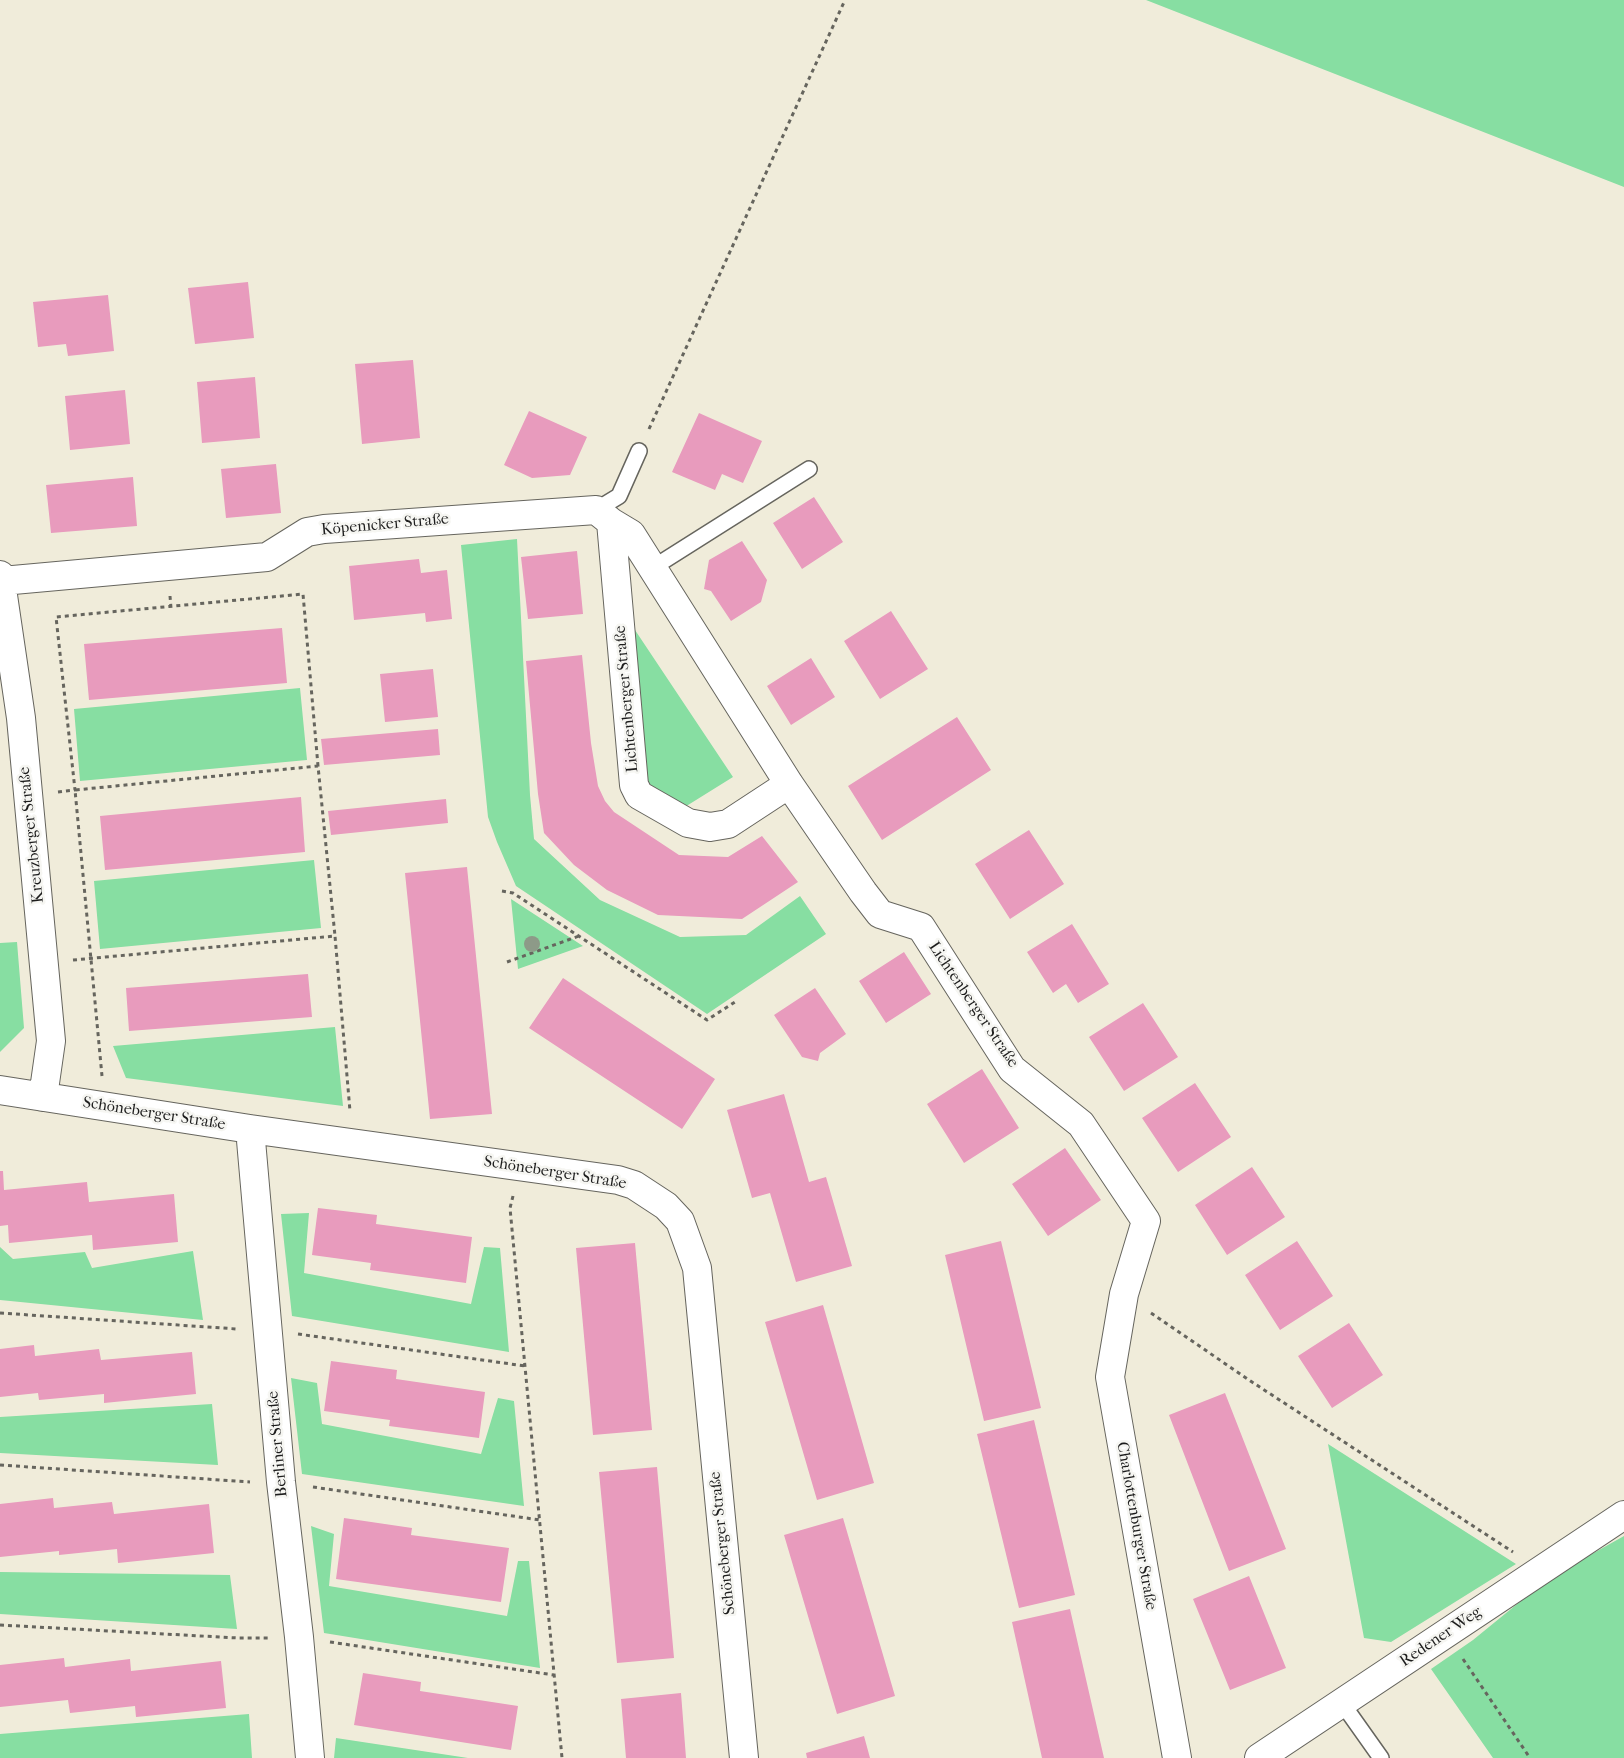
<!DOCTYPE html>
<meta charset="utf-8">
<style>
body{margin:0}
canvas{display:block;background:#f0ecda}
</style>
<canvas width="1624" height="1758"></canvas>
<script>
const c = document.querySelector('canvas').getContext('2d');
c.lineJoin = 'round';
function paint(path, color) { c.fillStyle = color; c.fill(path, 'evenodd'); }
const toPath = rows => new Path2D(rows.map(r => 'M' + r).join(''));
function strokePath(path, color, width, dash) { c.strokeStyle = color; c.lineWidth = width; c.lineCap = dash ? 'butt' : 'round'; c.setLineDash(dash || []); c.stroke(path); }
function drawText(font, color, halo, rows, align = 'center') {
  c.font = font + ' "IM FELL French Canon",serif'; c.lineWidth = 5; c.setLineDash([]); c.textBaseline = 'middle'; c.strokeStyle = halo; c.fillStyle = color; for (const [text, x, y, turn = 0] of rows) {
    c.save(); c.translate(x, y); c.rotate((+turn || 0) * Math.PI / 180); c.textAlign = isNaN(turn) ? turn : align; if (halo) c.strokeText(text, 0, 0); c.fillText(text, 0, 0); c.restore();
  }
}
paint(toPath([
 [1146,0,1624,0,1624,187],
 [517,539,530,795,534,839,600,900,680,937,746,935,800,896,826,934,707,1014,516,886,497,842,488,817,461,545],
 [629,621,733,777,680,810,643,788],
 [300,688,307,760,80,781,74,709],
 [314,860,321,928,100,949,94,881],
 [511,899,583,946,518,969],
 [17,942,24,1028,0,1052,0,943],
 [335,1027,343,1106,126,1078,113,1046],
 [309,1213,304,1273,471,1304,484,1247,500,1248,509,1352,292,1316,281,1214],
 [0,1247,13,1259,85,1252,92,1268,193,1251,203,1320,0,1300],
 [291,1378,317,1383,322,1424,481,1454,498,1398,514,1401,524,1506,302,1474],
 [212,1404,218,1465,0,1453,0,1417],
 [1328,1444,1516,1564,1391,1642,1364,1638],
 [311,1526,334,1534,329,1586,507,1616,518,1561,529,1561,540,1668,324,1633],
 [1624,1536,1624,1758,1493,1758,1431,1669,1473,1640,1549,1578],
 [0,1572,230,1575,237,1629,0,1614],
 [249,1714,252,1758,0,1758,0,1734],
 [336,1738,468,1758,334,1758]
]), '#87dea2');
paint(toPath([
 [248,282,254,338,195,344,188,288],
 [108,295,114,351,68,356,66,344,38,347,33,302],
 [413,360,420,438,362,444,355,364],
 [255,377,260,438,202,443,197,382],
 [125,390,130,444,70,450,65,396],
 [529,411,587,437,570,475,532,478,504,465],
 [699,413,762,441,743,483,722,474,715,490,672,472],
 [276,464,281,513,226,518,221,469],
 [133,477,137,526,51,533,46,485],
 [814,497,843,542,802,569,773,523],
 [742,541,767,580,761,602,731,621,711,591,704,589,709,560],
 [577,551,583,614,528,619,521,557],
 [419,559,421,573,447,570,452,619,426,622,425,613,354,620,349,566],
 [891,611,928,669,880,699,844,641],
 [282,628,287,683,89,700,84,644],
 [582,655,591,743,598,786,605,801,614,812,679,855,728,857,762,836,798,882,742,919,658,915,607,890,574,865,544,833,538,794,526,661],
 [811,658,835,697,791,725,767,686],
 [433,669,438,717,385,722,380,674],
 [957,717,991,770,882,840,848,786],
 [438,729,440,755,324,765,321,739],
 [301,797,305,852,105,870,100,816],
 [446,799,448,823,331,835,328,811],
 [1029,830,1064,884,1010,919,975,864],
 [467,867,492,1114,430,1119,405,873],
 [1072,924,1109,984,1078,1003,1066,984,1053,993,1027,952],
 [904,952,931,994,886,1023,859,981],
 [308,974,312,1017,129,1031,126,988],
 [563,978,715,1079,682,1129,529,1028],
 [815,988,846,1034,820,1053,818,1061,802,1057,774,1015],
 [1143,1003,1178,1057,1124,1091,1089,1037],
 [982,1069,1019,1128,964,1163,927,1104],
 [1195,1083,1231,1137,1178,1172,1142,1118],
 [784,1094,809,1182,826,1177,852,1266,796,1282,770,1193,752,1198,727,1110],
 [1065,1148,1101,1200,1048,1236,1012,1184],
 [1252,1167,1285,1217,1227,1255,1195,1205],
 [0,1171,3,1171,4,1190,87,1182,89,1202,174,1194,178,1242,93,1250,92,1235,9,1243,8,1225,0,1226],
 [318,1208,377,1215,376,1224,472,1237,466,1283,370,1270,371,1263,312,1255],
 [1001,1241,1041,1408,984,1421,945,1255],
 [1297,1241,1333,1296,1280,1330,1245,1275],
 [635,1243,652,1430,593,1435,576,1248],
 [823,1305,874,1483,817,1500,765,1322],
 [1349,1323,1383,1375,1332,1408,1298,1356],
 [34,1345,35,1356,99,1349,101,1360,192,1352,196,1394,104,1403,104,1394,39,1400,38,1393,0,1397,0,1349],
 [331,1361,397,1370,396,1379,485,1392,479,1438,389,1426,390,1420,324,1411],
 [1225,1393,1286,1549,1229,1571,1169,1415],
 [1034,1420,1075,1595,1019,1608,977,1434],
 [657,1467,674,1658,617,1663,599,1472],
 [53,1498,54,1508,112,1502,114,1514,209,1504,214,1553,118,1563,117,1549,59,1555,59,1551,0,1557,0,1504],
 [344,1518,412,1528,411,1535,509,1548,501,1602,336,1579],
 [843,1518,895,1696,837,1714,784,1535],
 [1249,1576,1286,1668,1230,1690,1193,1599],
 [1070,1609,1080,1653,1104,1758,1042,1758,1012,1622],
 [64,1658,65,1667,130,1659,131,1671,221,1661,226,1708,136,1717,135,1706,70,1713,68,1700,0,1707,0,1665],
 [363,1673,421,1682,420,1691,518,1706,511,1750,354,1725],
 [681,1693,686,1758,626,1758,621,1699],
 [864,1736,870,1758,807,1758,806,1753]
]), '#e89bbd');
const service = toPath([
 [596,510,619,496,639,451],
 [654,567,809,469],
 [1342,1703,1381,1758]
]);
const minor = toPath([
 [611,522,634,785,639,795,688,823,710,827,728,824,789,784],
 [0,575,21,718,51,1041,43,1097],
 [2,581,267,557,307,532,324,529,596,510,611,522,631,534,789,784,863,892,880,914,921,927,1012,1069,1081,1124,1146,1221,1124,1294,1110,1377,1177,1758],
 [0,1090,250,1129,618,1180,634,1185,666,1206,680,1221,697,1268,744,1758],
 [250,1129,281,1482,299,1637,310,1758],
 [1259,1758,1624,1515]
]);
strokePath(service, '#66655e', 18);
strokePath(minor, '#66655e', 30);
strokePath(toPath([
 [649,429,845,0],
 [170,596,171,608],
 [58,792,75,790,56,617,303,594,318,766],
 [502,891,513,893,707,1020,738,1000],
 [73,960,335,936,350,1111],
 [507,962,579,936],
 [102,1076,75,790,318,766,335,936],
 [513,1196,510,1208,562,1758],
 [0,1313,237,1329],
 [1151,1313,1252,1382,1513,1552],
 [298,1334,525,1366],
 [0,1465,250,1482],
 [313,1487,540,1520],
 [0,1625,238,1638,269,1638],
 [330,1642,554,1675],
 [1463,1659,1530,1758]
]), '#66655e', 3, [4, 4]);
strokePath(service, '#fff', 15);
strokePath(minor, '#fff', 28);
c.fillStyle = '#8d9a88';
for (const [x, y] of [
 [532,944]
]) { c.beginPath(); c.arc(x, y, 8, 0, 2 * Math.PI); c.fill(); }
drawText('16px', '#1c1c1c', '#f6f6f2', [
 ["Köpenicker Straße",385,525,-5],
 ["Lichtenberger Straße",627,699,-95],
 ["Kreuzberger Straße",32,835,-96],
 ["Lichtenberger Straße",973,1005,56],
 ["Schöneberger Straße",154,1114,9],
 ["Schöneberger Straße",555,1173,9],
 ["Berliner Straße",278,1444,-95],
 ["Charlottenburger Straße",1136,1526,80],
 ["Schöneberger Straße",723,1543,-96],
 ["Redener Weg",1441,1637,-34]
]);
</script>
